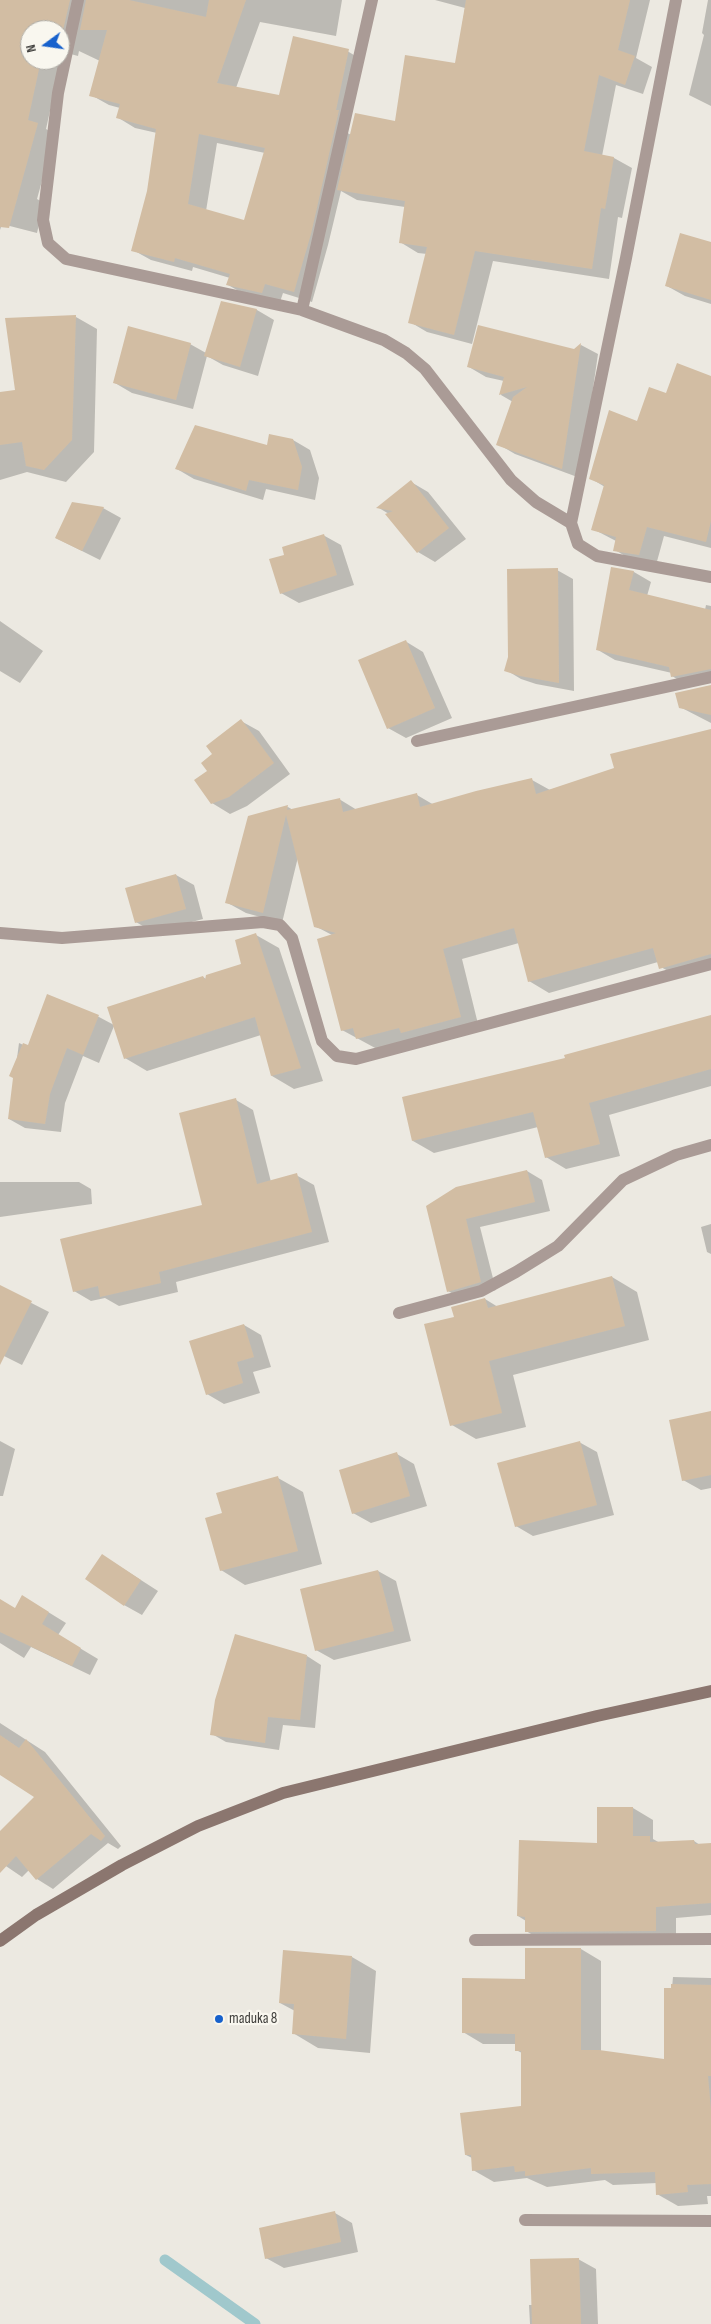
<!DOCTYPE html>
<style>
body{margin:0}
#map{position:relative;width:711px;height:2324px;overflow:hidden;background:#ece9e1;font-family:"Sofia Sans Condensed",sans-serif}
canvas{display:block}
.north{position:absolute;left:20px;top:20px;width:50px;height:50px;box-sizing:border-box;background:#f9f7ef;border:1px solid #aeaca6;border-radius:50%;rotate:256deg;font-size:14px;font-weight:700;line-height:20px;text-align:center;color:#3d3c39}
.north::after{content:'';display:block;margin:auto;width:18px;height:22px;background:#1761cc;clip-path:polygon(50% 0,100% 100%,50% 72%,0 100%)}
</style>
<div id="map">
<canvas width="711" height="2324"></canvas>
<div class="north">N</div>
</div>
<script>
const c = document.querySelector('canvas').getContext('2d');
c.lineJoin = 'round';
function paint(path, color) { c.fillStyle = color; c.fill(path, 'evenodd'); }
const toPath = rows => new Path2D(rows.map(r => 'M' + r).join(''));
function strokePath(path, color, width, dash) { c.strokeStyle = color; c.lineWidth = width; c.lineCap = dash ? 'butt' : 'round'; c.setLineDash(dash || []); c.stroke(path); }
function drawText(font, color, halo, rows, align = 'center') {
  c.font = font + ' "Sofia Sans Condensed",sans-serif'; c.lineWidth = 4.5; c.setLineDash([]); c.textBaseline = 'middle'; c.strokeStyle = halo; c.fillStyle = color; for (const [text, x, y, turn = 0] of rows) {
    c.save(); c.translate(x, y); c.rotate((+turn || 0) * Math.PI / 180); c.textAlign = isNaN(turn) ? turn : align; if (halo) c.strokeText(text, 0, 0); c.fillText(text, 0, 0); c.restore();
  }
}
paint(toPath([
 [0,0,342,0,336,36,260,22,236,88,280,96,344,49,362,60,346,132,351,135,396,123,456,64,465,8,435,0,650,0,636,58,652,67,643,94,616,85,602,156,614,158,632,168,622,218,618,217,609,279,493,261,472,344,427,332,410,322,427,254,418,253,400,242,405,207,357,200,341,191,328,245,312,302,283,293,280,302,246,295,228,285,230,278,193,267,192,271,151,260,133,250,148,191,157,133,135,128,117,117,120,108,109,105,91,95,100,61,79,51,78,56,63,52,46,129,55,134,37,199,44,203,37,233,2,224,0,230],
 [30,30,60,30,60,60,30,60],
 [217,143,265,153,245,222,206,211],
 [708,0,711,0,711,106,689,95,704,35,702,33],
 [711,244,711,304,685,296,667,286],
 [222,302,257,310,274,320,258,376,223,365,207,356,193,409,132,393,115,383,190,344,206,353],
 [76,317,97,329,94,452,66,482,27,472,0,480,0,393,17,391],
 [581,345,598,354,580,478,515,454,498,444,513,402,501,395,504,381,486,377,469,367,574,350],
 [711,377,711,548,664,536,656,565,632,560,615,550,616,541,593,529,605,487,590,478,637,422,666,395],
 [293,440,310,450,319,478,315,500,266,489,263,500,194,479,177,469],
 [411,482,428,492,466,539,435,562,418,552,389,514,379,508],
 [73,504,103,508,121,518,100,560,56,538],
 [323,535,341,545,354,585,299,603,281,593,286,556],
 [612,568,634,572,651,582,647,596,705,610,706,605,711,606,711,682,690,687,672,676,672,673,615,660,598,650],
 [557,570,573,579,574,691,536,684,521,679,506,670],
 [0,621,43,651,20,683,0,671],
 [405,641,423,652,452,718,406,738,388,728],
 [711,686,711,723,680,707],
 [241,721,259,731,290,774,247,806,230,814,212,803,208,771,213,754],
 [711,730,711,969,679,977,659,966,658,962,549,993,529,981,519,943,462,959,479,1028,377,1049,342,1030,332,935,315,926,298,857,282,923,246,913,226,902,249,817,288,807,293,810,339,799,357,810,417,795,434,805,532,780,550,790,615,769],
 [176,875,194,885,203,919,153,932,136,922],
 [256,935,279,948,323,1081,294,1089,272,1076,261,1035,147,1071,125,1058,114,1026,99,1063,83,1056,65,1103,61,1132,25,1128,9,1119,19,1043,28,1047,48,996,99,1017,114,1025,203,977,206,979,242,964],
 [711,1017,711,1086,609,1115,620,1156,566,1169,546,1157,538,1127,434,1153,413,1141,403,1098,566,1059],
 [236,1100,253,1110,271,1182,296,1175,314,1185,329,1242,176,1282,178,1292,119,1306,105,1298,91,1301,74,1291,203,1206],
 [527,1171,542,1180,550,1211,480,1227,496,1290,464,1300,448,1291,427,1207],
 [0,1182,79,1182,91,1189,92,1204,0,1217,0,1252],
 [711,1224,711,1254,707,1252,701,1227],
 [612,1277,637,1292,649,1340,513,1375,526,1427,476,1439,452,1425,485,1299,498,1307],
 [0,1287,49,1312,22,1365,0,1354],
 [244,1325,261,1335,271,1367,253,1372,260,1393,224,1404,207,1394],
 [711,1412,711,1488,701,1490,683,1480],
 [0,1441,15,1449,3,1496,0,1496],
 [579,1442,597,1452,614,1515,533,1536,516,1526],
 [397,1454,414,1464,427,1506,371,1523,353,1513],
 [278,1478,303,1492,322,1564,245,1585,221,1570],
 [102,1555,158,1591,142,1615,124,1605],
 [378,1571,396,1581,411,1641,334,1660,316,1650],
 [40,1607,66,1623,58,1635,98,1659,90,1675,31,1647,24,1658,0,1643,0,1608,16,1610],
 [307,1656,321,1665,315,1728,283,1725,279,1750,226,1742,212,1734],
 [0,1723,45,1752,121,1846,118,1849,108,1843,53,1889,37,1879,29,1870,22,1877,0,1862,0,1833,36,1797,0,1773],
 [633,1808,653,1820,653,1839,660,1843,694,1841,700,1845,711,1844,711,1915,676,1918,676,1942,547,1943,526,1931,526,1921,518,1916,599,1844],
 [581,1949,601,1961,601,2052,665,2061,673,1977,711,1978,711,2196,707,2196,708,2204,678,2206,657,2194,657,2183,613,2185,605,2180,547,2187,527,2178,494,2182,473,2170,472,2158,466,2155,522,2107,522,2053,516,2050,516,2044,483,2044,463,2032,526,1980],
 [352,1957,376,1971,370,2053,318,2048,293,2033,295,2011,280,2003],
 [335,2213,352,2223,358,2252,284,2268,266,2258],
 [578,2259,596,2269,598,2324,530,2324,529,2305,533,2305]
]), '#0003');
strokePath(toPath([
 [165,2260,255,2324]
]), '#a0c8cc', 11);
paint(toPath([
 [0,0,70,0,63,30,30,30,30,60,41,60,28,120,38,123,9,228,0,227],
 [86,0,129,0,206,17,209,0,246,0,217,83,279,95,293,36,349,49,336,110,339,110,311,234,294,292,265,284,262,293,226,285,230,274,175,258,174,262,131,251,147,191,156,129,116,118,120,104,89,96,107,30,80,30],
 [199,134,265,148,244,220,188,204],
 [466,0,630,0,618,50,635,56,625,85,599,75,584,151,614,157,605,209,601,208,592,269,475,251,454,335,408,323,427,247,399,243,405,201,337,190,355,113,395,121,405,55,455,63],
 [680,233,711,242,711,300,665,286],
 [221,301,257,309,240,367,204,356],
 [76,315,72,440,44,470,26,466,22,442,0,445,0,392,15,390,5,318],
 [478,325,574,349,581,343,562,469,496,445,513,397,527,387,499,395,504,377,467,367],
 [128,326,191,343,176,400,113,383],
 [677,363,711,376,711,521,706,542,647,527,639,555,613,551,616,537,591,530,604,485,589,479,609,410,637,421,649,387,666,393],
 [195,425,267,445,269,434,293,439,302,467,298,490,249,480,246,491,175,469],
 [411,480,449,528,417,553,385,514,393,511,376,508],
 [72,502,104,507,82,551,55,538],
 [324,534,337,575,280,594,269,559,284,555,282,547],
 [611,567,634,571,629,590,711,610,711,669,671,677,669,667,596,650],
 [558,568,559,683,520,676,504,671,508,657,507,569],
 [406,640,435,708,387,729,358,660],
 [711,685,711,715,679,708,675,693],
 [241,719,274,763,229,797,211,804,194,780,207,771,201,763,212,754,206,746],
 [711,729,711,954,659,969,653,948,528,982,514,928,443,949,461,1017,401,1033,399,1028,356,1039,353,1028,341,1031,317,939,336,933,314,927,286,815,263,913,225,903,248,816,288,805,287,810,340,798,343,812,417,793,420,807,476,791,532,778,536,794,614,768,610,754],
 [176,874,186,909,135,923,125,888],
 [256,933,301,1068,271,1076,255,1017,124,1059,107,1007,203,976,205,980,206,975,241,964,235,940],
 [47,994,99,1015,83,1055,67,1048,50,1094,45,1124,8,1119,13,1078,9,1076,23,1043,28,1045],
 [711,1015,711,1069,589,1103,600,1144,545,1158,533,1112,412,1141,402,1097,565,1058,564,1055],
 [236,1098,257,1184,297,1173,312,1232,159,1272,161,1283,100,1297,98,1286,73,1292,60,1239,202,1205,179,1113],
 [527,1170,535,1202,466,1219,481,1282,447,1292,426,1206,456,1187],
 [612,1276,625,1326,489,1361,502,1413,450,1426,424,1324,454,1317,451,1307,485,1298,488,1308],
 [0,1285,32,1301,0,1365],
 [244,1324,254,1357,237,1362,243,1383,206,1395,189,1341],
 [711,1411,711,1475,682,1481,669,1420],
 [580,1441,597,1505,515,1527,497,1463],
 [397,1452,410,1496,352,1514,339,1470],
 [278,1476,298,1551,220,1571,205,1518,222,1513,216,1493],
 [102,1554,141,1580,124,1606,85,1579],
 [378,1570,394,1631,315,1651,300,1589],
 [22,1595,49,1612,42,1624,81,1648,72,1666,0,1632,0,1599,15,1608],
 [235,1634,307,1655,300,1720,268,1717,265,1743,210,1735,215,1700],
 [0,1735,19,1748,26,1739,105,1836,101,1841,91,1834,36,1880,16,1856,0,1873,0,1831,34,1797,0,1775],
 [597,1807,633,1807,633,1836,650,1836,650,1842,694,1840,695,1844,711,1843,711,1903,656,1907,656,1931,525,1932,525,1917,517,1916,519,1840,597,1843],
 [525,1948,581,1948,581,2050,599,2050,664,2059,664,1988,671,1988,671,1984,711,1985,711,2076,708,2076,711,2110,711,2184,687,2185,688,2192,656,2195,655,2172,591,2174,591,2168,525,2176,525,2171,515,2172,514,2166,472,2171,471,2155,465,2155,460,2113,521,2106,521,2051,515,2051,515,2034,462,2033,462,1978,525,1979],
 [283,1950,352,1956,346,2039,292,2034,294,2004,279,2003],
 [335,2211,341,2242,265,2259,259,2228],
 [579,2258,581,2324,532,2324,530,2259]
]), '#d2bda3');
strokePath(toPath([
 [399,1313,481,1291,516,1272,558,1246,623,1180,676,1155,711,1145]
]), '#aa9b96', 12);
strokePath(toPath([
 [78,0,58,93,43,220,48,243,66,259,302,310,384,340,406,353,425,369,511,480,536,502,571,523],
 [676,0,626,258,571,523,578,544,597,556,711,577],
 [302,310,372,0],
 [417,741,711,677],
 [0,933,62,938,263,922,280,925,292,938,322,1041,337,1056,356,1059,711,964],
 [475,1940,711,1939],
 [525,2220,711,2221]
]), '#aa9b96', 12);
strokePath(toPath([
 [0,1941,36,1915,122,1865,198,1826,283,1793,597,1716,711,1691]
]), '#8b766f', 12);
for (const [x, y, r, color] of [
 [219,2019,5,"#1761cc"]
]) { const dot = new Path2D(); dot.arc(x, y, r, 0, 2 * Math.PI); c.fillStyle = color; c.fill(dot); strokePath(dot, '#f9f7ef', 2); }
drawText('15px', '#3d3c39', '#f9f7ef', [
 ["maduka 8",229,2019]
], 'left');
</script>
